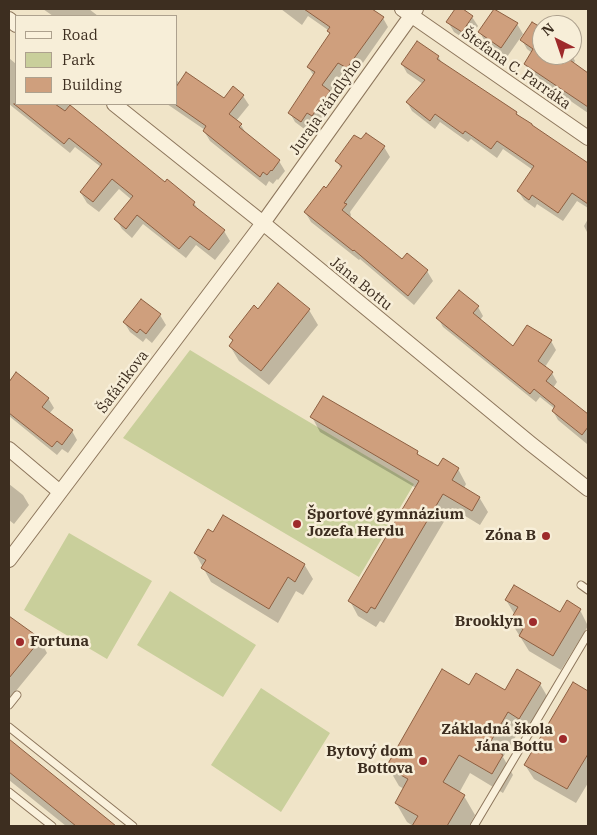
<!DOCTYPE html>
<meta charset="utf-8">
<style>
body{margin:0}
#map{position:relative;width:597px;height:835px;overflow:hidden;background:#f0e4c8;font-family:"IBM Plex Serif",serif}
canvas{display:block}
.frame{position:absolute;inset:0;border:10px solid #3d2e20;pointer-events:none}
.legend{position:absolute;left:15px;top:15px;width:162px;height:90px;box-sizing:border-box;background:#f7eed8;border:1px solid #ada18e;margin:0;padding:6px 9px;list-style:none;font-size:15px;color:#3d2e20}
.legend li{display:flex;align-items:center;gap:10px;height:25px}
.legend b{width:25px;border:1px solid #ada18e}
.north{position:absolute;left:532px;top:15px;width:50px;height:50px;box-sizing:border-box;background:#f7eed8;border:1px solid #ada18e;border-radius:50%;rotate:319deg;font-size:14px;font-weight:700;line-height:20px;text-align:center;color:#3d2e20}
.north::after{content:'';display:block;margin:auto;width:18px;height:22px;background:#9e2a2b;clip-path:polygon(50% 0,100% 100%,50% 72%,0 100%)}
</style>
<div id="map">
<canvas width="597" height="835"></canvas>
<div class="frame"></div>
<ul class="legend">
<li><b style="height:6px;background:#faf1dc"></b>Road</li>
<li><b style="height:14px;background:#c9cf9b"></b>Park</li>
<li><b style="height:14px;background:#cf9f7d"></b>Building</li>
</ul>
<div class="north">N</div>
</div>
<script>
const c = document.querySelector('canvas').getContext('2d');
c.lineJoin = 'round';
function paint(path, color) { c.fillStyle = color; c.fill(path, 'evenodd'); }
const toPath = rows => new Path2D(rows.map(r => 'M' + r).join(''));
function strokePath(path, color, width, dash) { c.strokeStyle = color; c.lineWidth = width; c.lineCap = dash ? 'butt' : 'round'; c.setLineDash(dash || []); c.stroke(path); }
function drawText(font, color, halo, rows, align = 'center') {
  c.font = font + ' "IBM Plex Serif",serif'; c.lineWidth = 5; c.setLineDash([]); c.textBaseline = 'middle'; c.strokeStyle = halo; c.fillStyle = color; for (const [text, x, y, turn = 0] of rows) {
    c.save(); c.translate(x, y); c.rotate((+turn || 0) * Math.PI / 180); c.textAlign = isNaN(turn) ? turn : align; if (halo) c.strokeText(text, 0, 0); c.fillText(text, 0, 0); c.restore();
  }
}
paint(toPath([
 [190,350,277,403,414,484,359,577,123,438],
 [69,533,152,581,107,659,24,610],
 [170,591,256,645,223,697,137,645],
 [261,688,330,733,281,812,211,765]
]), '#c9cf9b');
paint(toPath([
 [43,9,89,9,98,16,53,16],
 [281,9,370,9,383,18,388,27,353,77,344,71,330,92,335,101,318,125,313,121,307,131,295,122,290,113,314,76,308,67,330,34,328,30,308,16,302,25],
 [457,9,460,9,472,17,478,26,468,41,454,32,448,22],
 [495,10,517,24,523,34,507,57,485,42,480,32],
 [542,31,542,55,572,55,575,61,573,64,588,75,588,113,530,73,525,64,532,53,527,49,522,40],
 [438,56,443,65,516,113,533,128,588,166,588,208,577,201,563,221,537,204,535,208,524,200,518,191,533,170,503,149,497,158,471,139,468,142,440,122,435,129,412,111,407,102,423,84,407,73,402,64],
 [9,58,16,64,16,104,67,104,165,184,194,203,199,211,224,231,230,241,215,260,196,245,186,258,143,224,132,238,122,229,116,219,132,200,119,189,99,212,87,203,81,193,101,167,75,147,70,153,9,104],
 [176,80,180,83,224,100,243,96,249,105,236,121,241,125,247,135,279,161,285,171,278,180,277,179,273,184,269,181,266,186,210,141,204,131,205,130,167,104,176,104],
 [384,147,390,157,350,212,351,215,350,217,402,261,427,271,433,281,414,305,360,259,359,260,311,222,305,212,326,190,341,169,337,161],
 [588,219,588,234,584,226],
 [141,300,160,315,166,325,152,343,146,338,143,342,130,332,124,322],
 [478,307,483,316,480,320,513,348,551,341,556,350,545,367,552,373,557,382,553,388,588,416,587,444,558,420,553,411,555,409,540,397,536,402,443,327,438,318],
 [259,310,309,310,318,325,269,385,239,361,230,346,233,342,230,337],
 [9,379,48,398,54,408,49,414,72,431,77,440,68,453,62,449,57,455,9,416],
 [312,417,417,452,420,458,438,468,458,469,466,484,464,488,479,497,488,512,480,525,452,508,384,623,380,621,376,627,358,616,350,601,416,488,320,432],
 [9,484,23,495,29,505,14,524,9,520],
 [195,553,304,564,313,579,303,595,296,591,278,623,211,582],
 [506,600,560,614,580,610,588,626,561,670,529,651,511,622,515,615],
 [12,620,40,640,47,653,11,697,9,695,9,624],
 [540,684,551,703,530,738,519,731,503,757,513,775,503,793,470,773,459,793,464,796,475,815,469,826,413,826,407,822,396,803,404,789,399,786,388,767,469,687,505,692],
 [588,689,588,783,576,803,534,779,525,765],
 [9,741,114,826,66,826,9,780]
]), '#0003');
const building = toPath([
 [304,9,372,9,384,17,347,68,338,63,322,85,330,91,312,116,307,113,301,122,288,113,315,72,307,67,330,33,327,31,330,27,304,9],
 [455,9,463,9,473,16,462,32,446,22,455,9],
 [494,9,518,23,501,48,478,32,494,9],
 [532,22,542,28,542,55,563,55,588,73,588,107,524,64,533,49,520,40,532,22],
 [417,41,439,56,437,59,517,112,516,114,532,124,532,125,588,163,588,204,572,193,558,213,532,195,529,200,517,191,534,166,497,141,491,149,465,131,463,134,435,114,430,121,406,102,425,80,401,64,417,41],
 [186,72,224,98,233,86,244,95,229,114,242,124,239,127,280,160,272,171,271,170,267,175,263,172,260,177,203,131,206,126,176,105,176,87,186,72],
 [14,104,55,104,65,111,70,105,165,182,167,179,195,202,193,205,225,230,209,250,190,236,179,249,137,215,126,229,114,219,133,196,112,179,93,202,80,192,102,164,69,138,64,144,14,104],
 [366,133,385,146,344,203,347,204,342,210,402,259,407,253,428,270,408,296,354,250,353,251,304,212,324,186,326,188,342,166,335,161,354,135,361,139,366,133],
 [278,283,310,309,261,371,229,346,233,340,229,337,254,305,258,309,278,283],
 [459,290,479,306,473,313,513,346,527,325,552,340,538,361,553,372,546,381,588,414,588,427,582,435,552,411,555,406,534,389,530,394,436,318,459,290],
 [141,299,161,314,146,334,140,329,137,333,123,322,141,299],
 [16,372,49,398,42,407,73,430,62,445,57,441,52,447,9,413,9,382,16,372],
 [323,396,418,451,417,454,438,466,443,458,459,468,452,480,480,497,472,511,443,494,375,609,371,607,367,613,348,601,419,481,310,417,323,396],
 [223,515,305,564,295,582,288,577,269,609,201,568,206,560,194,553,208,529,213,532,223,515],
 [514,585,560,612,567,600,581,609,553,656,519,636,523,629,509,622,518,607,505,600,514,585],
 [9,616,41,639,9,678,9,616],
 [442,669,469,685,476,673,505,690,517,669,541,683,519,719,508,712,488,746,503,755,492,774,459,755,443,782,465,795,447,826,412,826,418,816,395,803,408,779,386,767,442,669],
 [573,682,588,691,588,754,567,789,524,765,573,682],
 [9,739,116,826,76,826,9,772,9,739]
]);
paint(building, '#cf9f7d');
strokePath(building, '#8d5f41', 1);
const lane = toPath([
 [581,585,588,590],
 [9,705,17,695],
 [9,727,133,826],
 [9,792,52,826],
 [474,826,588,634]
]);
const street = toPath([
 [402,9,588,138],
 [9,19,16,25],
 [114,104,263,223,531,444,588,489],
 [9,449,60,492],
 [9,560,263,223,416,9]
]);
strokePath(lane, '#8d765c', 9);
strokePath(street, '#8d765c', 16);
strokePath(lane, '#faf1dc', 7);
strokePath(street, '#faf1dc', 14);
for (const [x, y, r, color] of [
 [297,524,5,"#9e2a2b"],
 [546,536,5,"#9e2a2b"],
 [533,622,5,"#9e2a2b"],
 [20,642,5,"#9e2a2b"],
 [563,739,5,"#9e2a2b"],
 [423,761,5,"#9e2a2b"]
]) { const dot = new Path2D(); dot.arc(x, y, r, 0, 2 * Math.PI); c.fillStyle = color; c.fill(dot); strokePath(dot, '#f7eed8', 2); }
drawText('15px', '#3d2e20', '#f7eed8', [
 ["Štefana C. Parráka",516,69,35],
 ["Juraja Fándlyho",326,107,-55],
 ["Jána Bottu",361,284,39],
 ["Šafárikova",123,382,-53]
]);
drawText('bold 15px', '#3d2e20', '#f7eed8', [
 ["Športové gymnázium",307,515,"left"],
 ["Jozefa Herdu",307,532,"left"],
 ["Zóna B",536,536],
 ["Brooklyn",523,622],
 ["Fortuna",30,642,"left"],
 ["Základná škola",553,730],
 ["Jána Bottu",553,747],
 ["Bytový dom",413,752],
 ["Bottova",413,769]
], 'right');
</script>
